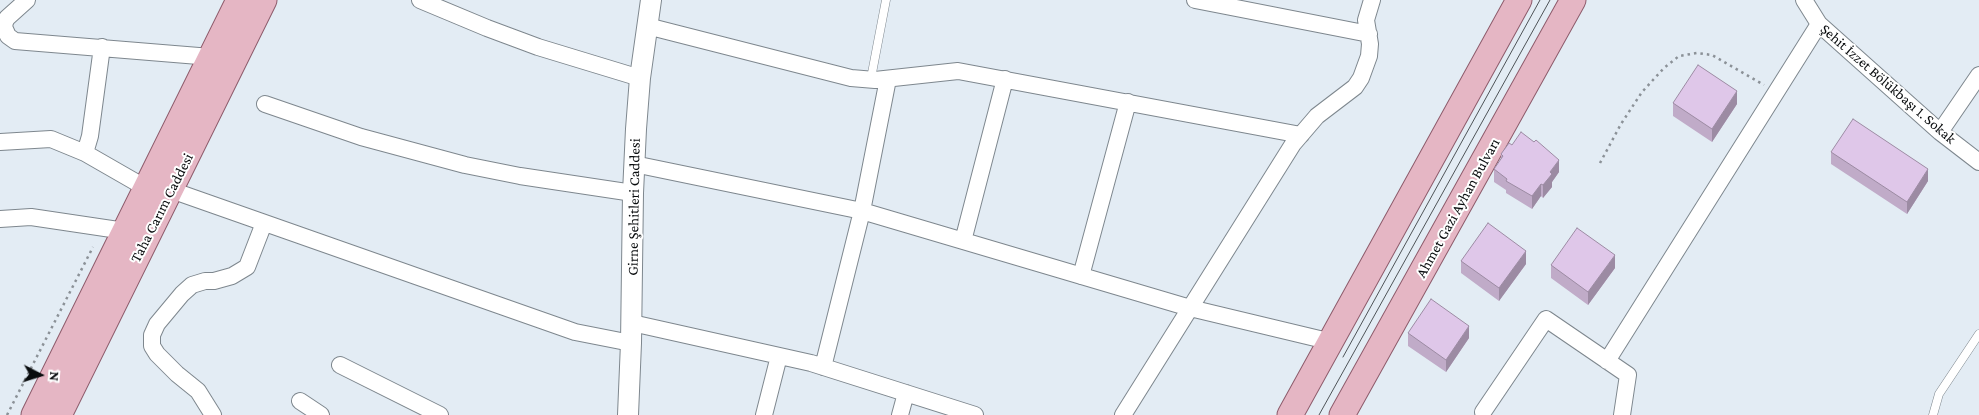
<!DOCTYPE html>
<meta charset="utf-8">
<style>
body{margin:0}
#map{position:relative;width:1979px;height:415px;overflow:hidden;background:#e3ecf4;font-family:"Crimson Pro",serif}
canvas{display:block}
.north{position:absolute;left:15px;top:350px;width:50px;height:50px;-webkit-text-stroke:4px #fff;paint-order:stroke;rotate:95deg;font-size:14px;font-weight:700;line-height:20px;text-align:center;color:#090c0e}
.north::after{content:'';display:block;margin:auto;width:18px;height:22px;background:#090c0e;clip-path:polygon(50% 0,100% 100%,50% 72%,0 100%)}
</style>
<div id="map">
<canvas width="1979" height="415"></canvas>
<div class="north">N</div>
</div>
<script>
const c = document.querySelector('canvas').getContext('2d');
c.lineJoin = 'round';
const toPath = rows => new Path2D(rows.map(r => 'M' + r).join(''));
function strokePath(path, color, width, dash) { c.strokeStyle = color; c.lineWidth = width; c.lineCap = dash ? 'butt' : 'round'; c.setLineDash(dash || []); c.stroke(path); }
function paint(path, color) { c.fillStyle = color; c.fill(path, 'evenodd'); }
function drawText(font, color, halo, rows, align = 'center') {
  c.font = font + ' "Crimson Pro",serif'; c.lineWidth = 4; c.setLineDash([]); c.textBaseline = 'middle'; c.strokeStyle = halo; c.fillStyle = color; for (const [text, x, y, turn = 0] of rows) {
    c.save(); c.translate(x, y); c.rotate((+turn || 0) * Math.PI / 180); c.textAlign = isNaN(turn) ? turn : align; if (halo) c.strokeText(text, 0, 0); c.fillText(text, 0, 0); c.restore();
  }
}
const service = toPath([
 [875,80,872,73,886,0],
 [1933,415,1939,394,1979,334]
]);
const minor = toPath([
 [27,0,7,18,5,22,4,27,8,36,15,41,211,57],
 [420,0,487,28,538,47,640,78],
 [1195,0,1369,34],
 [1804,0,1819,24,1940,132,1979,162],
 [647,26,851,78,875,80,958,71,1301,135],
 [265,104,361,137,465,165,520,176,633,193],
 [1940,132,1979,75],
 [0,142,51,139,85,153,146,188],
 [85,153,90,136,102,47],
 [634,164,862,211,1190,308,1332,342],
 [171,190,575,332,631,343],
 [0,219,31,217,125,231],
 [963,241,1005,79],
 [1081,276,1128,102],
 [632,323,811,363,975,415],
 [1607,361,1819,24],
 [340,365,440,415],
 [823,367,862,211,888,79],
 [300,401,321,415],
 [1483,412,1546,319,1628,375,1622,415],
 [213,415,198,391,177,374,157,354,152,346,152,335,157,324,182,294,192,285,205,281,214,281,232,276,247,267,264,223],
 [764,415,779,356],
 [900,415,906,393],
 [1123,415,1293,144,1317,116,1355,87,1361,78,1369,56,1370,44,1366,20,1372,0]
]);
const tertiary = toPath([
 [628,415,631,343,633,193,636,129,640,78,651,0]
]);
const primary = toPath([
 [34,415,239,0],
 [59,415,264,0],
 [1290,415,1519,0],
 [1342,415,1573,0]
]);
strokePath(service, '#7e878e', 9);
strokePath(minor, '#7e878e', 18);
strokePath(tertiary, '#7e878e', 22);
strokePath(primary, '#8d5b6b', 27);
strokePath(toPath([
 [1600,163,1621,124,1642,92,1664,68,1679,56,1697,53,1712,55,1764,85],
 [7,415,93,247]
]), '#8b9197', 2.5, [2.5, 4]);
strokePath(service, '#fff', 8);
strokePath(minor, '#fff', 16);
strokePath(tertiary, '#fff', 20);
strokePath(primary, '#e5b6c4', 25);
strokePath(toPath([
 [1343,357,1540,0],
 [1319,415,1550,0]
]), '#4e5357', 1);
paint(toPath([
 [1673,103,1737,104,1712,142,1673,116],
 [1831,152,1928,181,1907,214,1831,164],
 [1501,154,1559,172,1552,182,1552,187,1543,198,1541,196,1532,209,1506,193,1506,190,1494,182,1494,169,1501,160],
 [1461,261,1526,264,1499,301,1461,273],
 [1551,265,1615,268,1588,305,1551,278],
 [1408,333,1469,338,1446,372,1408,346]
]), '#c0abc8');
paint(toPath([
 [1737,91,1737,104,1712,142,1712,129],
 [1559,160,1559,172,1552,182,1552,187,1543,198,1543,185,1550,172],
 [1928,169,1928,181,1907,214,1907,202],
 [1541,184,1541,196,1532,209,1532,196],
 [1526,251,1526,264,1499,301,1499,288],
 [1615,255,1615,268,1588,305,1588,292],
 [1469,326,1469,338,1446,372,1446,360]
]), '#9c8ba3');
const building = toPath([
 [1698,65,1737,91,1712,129,1673,103,1698,65],
 [1853,119,1928,169,1907,202,1831,152,1853,119],
 [1521,132,1534,142,1536,140,1559,160,1550,172,1552,174,1543,185,1541,184,1532,196,1506,181,1507,179,1494,169,1503,156,1501,154,1509,143,1512,145,1521,132],
 [1488,223,1526,251,1499,288,1461,261,1488,223],
 [1577,228,1615,255,1588,292,1551,265,1577,228],
 [1431,299,1469,326,1446,360,1408,333,1431,299]
]);
paint(building, '#dfc7e9');
strokePath(building, '#9c8ba3', 1);
drawText('15px', '#090c0e', '#fff', [
 ["Şehit İzzet Bölükbaşı 1. Sokak",1888,84,41],
 ["Girne Şehitleri Caddesi",634,207,-89],
 ["Taha Carım Caddesi",162,208,-63],
 ["Ahmet Gazi Ayhan Bulvarı",1458,208,-61]
]);
</script>
